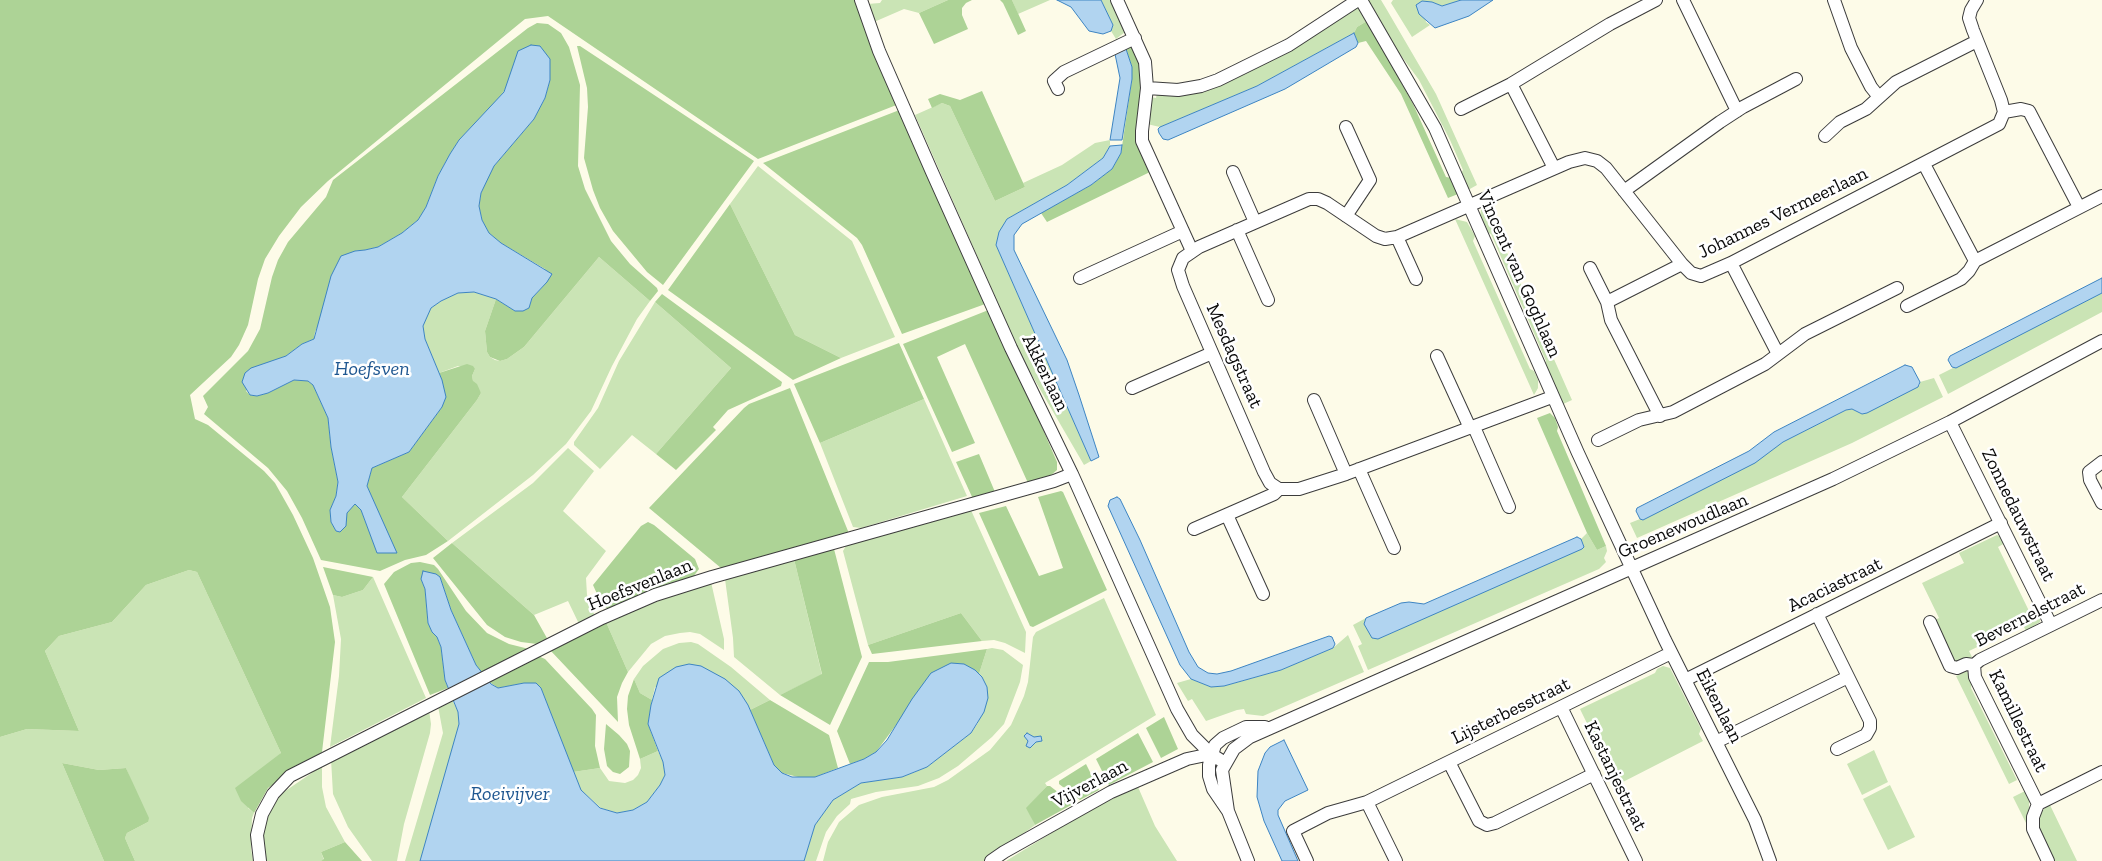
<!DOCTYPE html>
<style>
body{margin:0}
canvas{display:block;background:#fdfbe8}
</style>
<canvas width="2102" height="861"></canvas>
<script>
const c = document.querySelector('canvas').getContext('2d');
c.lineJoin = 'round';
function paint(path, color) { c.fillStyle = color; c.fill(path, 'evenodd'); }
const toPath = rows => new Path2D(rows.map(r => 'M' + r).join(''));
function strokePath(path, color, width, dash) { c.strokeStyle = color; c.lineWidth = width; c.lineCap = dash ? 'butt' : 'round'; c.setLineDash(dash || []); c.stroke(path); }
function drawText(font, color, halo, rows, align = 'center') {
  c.font = font + ' "Zilla Slab",serif'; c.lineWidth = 5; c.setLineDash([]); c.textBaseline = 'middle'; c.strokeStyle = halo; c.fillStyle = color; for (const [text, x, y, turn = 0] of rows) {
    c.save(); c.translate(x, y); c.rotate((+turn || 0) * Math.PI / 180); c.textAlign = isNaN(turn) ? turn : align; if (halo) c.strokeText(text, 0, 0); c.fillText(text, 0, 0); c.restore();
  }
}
paint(toPath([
 [882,0,948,0,919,13,904,9,874,22,867,4,880,3],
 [1012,0,1050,0,1018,14],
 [1101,0,1113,0,1125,32,1116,39,1111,31,1113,25],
 [1367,0,1381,0,1387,10,1436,94,1477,185,1468,190,1460,175,1463,170,1450,140,1419,80,1394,46,1375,11],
 [1393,0,1461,0,1442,6,1432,2,1422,1,1426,22,1430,25,1412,37,1391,3],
 [1358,6,1367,21,1357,27,1354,33,1257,86,1160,127,1147,124,1151,97,1156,98,1157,93,1177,94],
 [942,103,950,106,995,201,1025,187,1023,183,1062,165,1095,143,1110,140,1110,146,1103,158,1067,185,1007,219,996,245,1091,461,1084,465,1023,360,915,115],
 [758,166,852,241,895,337,841,358,795,335,730,204],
 [1486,205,1572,400,1561,405,1543,366,1546,361,1491,234,1485,232,1480,217,1481,210],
 [1455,219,1467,222,1475,236,1473,241,1530,369,1534,371,1538,380,1538,388,1534,395],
 [599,257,650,301,637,319,612,366,591,411,566,444,533,475,448,541,402,497,477,400,481,393,473,382,472,376,475,369,458,366,439,373,425,339,423,326,426,318,431,308,441,301,458,293,474,292,496,299,485,331,487,352,490,357,495,360,500,361,507,359,524,347],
 [2102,293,2102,312,1948,394,1939,375],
 [655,302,731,368,656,454,632,435,600,469,574,445,574,442,598,408,619,361],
 [1934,378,1943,397,1852,443,1637,538,1630,523,1640,519,1643,520,1768,453,1783,442,1846,410,1852,409,1862,414,1920,385,1920,382],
 [924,399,967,496,861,528,853,527,820,443],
 [568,448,594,471,563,511,606,551,586,578,587,595,595,617,580,626,568,601,534,615,452,543,533,483],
 [970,508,1026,632,1025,653,1005,643,994,640,982,641,961,613,868,645,843,551,847,544],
 [1587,533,1597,550,1606,546,1607,551,1604,558,1606,562,1599,569,1368,670,1358,646,1362,644,1353,625,1366,618,1365,621,1372,638,1378,639,1584,547,1581,539],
 [1997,535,2001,537,2005,543,1998,547,2029,611,2037,608,2040,615,2040,622,2026,631,2023,625,1969,651,1972,657,1956,665,1935,620,1939,618,1922,583,1964,563,1959,553],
 [794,559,822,675,780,695,734,657,733,638,725,579],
 [189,570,197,572,281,753,248,808,254,813,252,818,251,849,253,861,135,861,125,838,127,833,148,822,126,768,99,770,62,763,104,861,0,861,0,737,27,729,79,731,45,651,59,636,112,622,146,585],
 [373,577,426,698,330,747,339,676,341,639,333,595,342,597,363,590],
 [711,582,724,639,724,650,700,634,690,632,680,633,665,636,651,644,628,672,606,622,683,591],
 [1104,598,1156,715,1045,783,1047,786,1027,808,1035,825,986,861,823,861,828,842,839,822,859,805,882,797,934,787,948,780,990,750,1011,725,1024,696,1028,682,1033,637,1036,632],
 [1348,635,1364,672,1263,716,1246,714,1244,709,1237,710,1206,721,1192,699,1188,701,1177,683,1191,679,1211,687,1224,686,1239,682,1281,670,1333,648],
 [691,642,698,644,731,667,770,700,750,710,748,705,655,687,652,700,640,693,634,679,643,666,663,649,679,643],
 [992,648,1003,650,1023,665,1020,682,1004,724,992,737,958,766,939,778,918,786,876,792,851,799,850,804,837,816,826,832,816,861,804,861,815,825,833,800,861,783,902,777,915,772,927,767,971,733,978,723,982,677,979,674,987,649],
 [1663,666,1670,668,1701,729,1699,734,1703,741,1617,785,1580,709,1655,673,1657,669],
 [1967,671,1972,681,1971,688,2017,780,2009,784,1956,676],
 [452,699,458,712,459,724,447,770,420,861,405,861,443,733,438,706],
 [429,710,431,724,430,733,404,824,397,861,372,861,348,827,333,794,331,759],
 [1874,750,1888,782,1862,795,1847,764],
 [658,751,663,762,665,775,660,785,647,802,633,810,617,813,601,808,581,790,573,772,600,768,609,781,625,783,633,780,638,775,641,768,640,759],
 [322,766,322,787,326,807,345,842,321,852,324,860,321,861,263,861,261,842,266,808,275,798],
 [1890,785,1915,837,1888,850,1863,799],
 [1138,787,1155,826,1177,861,1006,861,1092,808],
 [2025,791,2029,798,2029,829,2013,797],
 [2049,803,2077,861,2054,861,2038,829,2040,814]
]), '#cae4b5');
paint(toPath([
 [0,0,859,0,899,104,758,159,548,16,525,19,328,181,301,207,279,236,265,259,258,279,248,325,239,345,231,357,190,395,195,419,208,425,264,471,275,483,293,515,313,558,330,607,335,642,322,752,268,788,254,813,241,801,235,788,281,753,197,572,189,570,146,585,112,622,59,636,45,651,79,731,27,729,0,737],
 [948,0,972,0,966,3,962,8,962,15,968,29,934,44,919,13],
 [1000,0,1012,0,1026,31,1018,35,1003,3],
 [1367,21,1413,104,1446,177,1452,178,1458,194,1448,198,1401,94,1366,41,1358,43,1354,33,1357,27],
 [537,23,548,24,561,33,569,47,580,85,578,166,585,189,611,241,630,264,657,288,658,291,650,301,599,257,524,347,507,359,500,361,490,357,487,352,485,331,496,299,515,311,529,308,532,298,547,282,545,269,501,243,489,233,482,220,479,206,481,193,485,181,494,166,534,119,545,98,550,80,508,83,504,91,495,103,459,140,450,154,438,176,426,207,418,220,402,233,378,247,365,250,355,251,315,332,314,339,302,344,286,356,273,361,246,391,250,395,257,396,268,393,294,380,308,381,313,385,328,418,331,447,338,482,336,496,330,510,331,522,336,531,340,532,347,513,355,503,361,510,377,552,386,530,367,486,372,468,409,452,442,407,442,380,439,373,467,364,473,366,475,369,472,376,473,381,477,384,481,393,477,400,402,497,448,541,426,555,405,560,380,571,321,560,302,518,287,491,268,468,204,414,208,407,203,396,248,351,260,329,272,277,278,260,288,242,326,197,333,180,528,28],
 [577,46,580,46,754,161,663,285,647,272,613,231,600,208,593,190,584,158,588,107,587,88],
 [1136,46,1142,66,1136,143,1150,172,1047,222,1041,213,1091,185,1112,169,1121,153,1132,79,1132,67,1126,49],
 [982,91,1025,187,995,201,950,106,942,103,932,108,928,99,940,94,960,100],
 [902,109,988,303,902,334,862,245,857,238,763,163],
 [730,204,795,335,841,358,793,380,668,290],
 [662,294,782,382,781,386,728,410,713,427,716,430,676,470,656,454,731,368,655,302],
 [991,309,1057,462,1057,470,1049,477,1028,483,965,344,937,357,975,443,952,452,903,344],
 [899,343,924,399,820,443,794,384],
 [790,388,848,531,848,534,726,568,721,568,649,508,744,408,749,404],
 [1550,413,1555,418,1558,427,1557,431,1606,546,1597,550,1587,533,1537,418],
 [979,454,995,492,973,499,956,462],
 [1061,491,1063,492,1107,590,1033,627,1030,626,979,513,1006,506,1039,576,1063,568,1038,497],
 [648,522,654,525,695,559,699,569,693,577,610,609,607,608,602,605,593,585,641,526],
 [452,543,534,615,548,640,537,644,521,642,505,637,487,625,433,558],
 [834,549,862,657,830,725,780,695,822,674,794,559],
 [420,562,434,565,438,569,466,611,487,633,509,644,529,649,481,672,476,665,451,610,440,577,421,579,425,589,428,623,432,632,437,637,441,647,445,680,448,688,430,695,384,584,394,572,411,563],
 [323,567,373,577,363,590,342,597,333,595],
 [961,613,982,641,872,654,868,645],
 [606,622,628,672,622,683,617,697,618,722,550,650],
 [987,649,979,674,975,670,899,721,876,752,864,759,850,764,837,731,869,662,888,662],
 [538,656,545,659,592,709,596,715,595,746,600,768,573,772,541,688,536,683,524,683,498,688,488,681],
 [634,679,640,693,652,700,648,724,658,751,640,759,629,725,627,709,628,696],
 [770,700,829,735,838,768,815,777,802,778,782,773,774,765,750,710],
 [1164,717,1178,749,1161,758,1146,728],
 [606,724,619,735,627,744,630,751,629,767,620,774,613,772,607,766,604,749],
 [1138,733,1153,762,1109,785,1096,759],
 [62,763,99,770,126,768,149,818,148,822,127,833,125,838,135,861,104,861],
 [1086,764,1099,790,1080,800,1059,784,1059,781],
 [1047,786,1050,786,1073,804,1035,825,1026,808],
 [345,842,362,861,321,861,324,859,321,852]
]), '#add396');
const water = toPath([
 [1057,0,1101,0,1113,25,1111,31,1103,34,1089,31,1071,7,1057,0],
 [1461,0,1493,0,1469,16,1435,28,1419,14,1416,5,1422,1,1432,2,1442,6,1461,0],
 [1354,33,1358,43,1356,47,1285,89,1168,140,1163,139,1159,133,1158,129,1160,127,1257,86,1354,33],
 [531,45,540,46,550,59,550,80,545,98,534,119,494,166,481,193,479,206,482,220,489,233,501,243,552,274,547,282,532,298,529,308,523,311,515,311,496,299,474,292,458,293,441,301,431,308,423,326,425,339,442,380,446,397,442,407,409,452,372,468,367,486,397,553,377,553,361,510,355,504,347,513,346,526,340,532,336,531,331,522,330,510,336,496,338,482,331,447,328,418,313,385,308,381,294,380,268,393,257,396,250,395,242,382,245,373,251,368,286,356,302,344,314,339,331,276,341,256,355,251,365,250,378,247,402,233,418,220,426,207,438,176,450,154,459,140,504,92,518,51,531,45],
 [1126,49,1132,67,1132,79,1122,140,1110,140,1120,78,1115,54,1126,49],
 [1122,145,1121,153,1112,169,1091,185,1022,224,1014,235,1014,250,1067,360,1079,395,1099,457,1091,461,996,245,999,232,1007,219,1067,185,1103,158,1110,146,1122,145],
 [2102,278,2102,293,1956,368,1952,367,1948,360,1950,356,2102,278],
 [1905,365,1912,367,1920,382,1918,387,1867,413,1862,414,1852,409,1846,410,1783,442,1755,463,1643,520,1640,519,1636,511,1637,508,1749,451,1774,432,1905,365],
 [1117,497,1120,499,1140,540,1189,652,1198,667,1208,673,1217,674,1231,671,1329,636,1332,637,1335,644,1333,648,1281,670,1224,686,1211,687,1191,679,1180,665,1108,506,1110,500,1117,497],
 [1577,537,1581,539,1584,547,1582,549,1378,639,1372,638,1364,624,1366,618,1401,603,1409,602,1424,604,1577,537],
 [423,571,436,574,440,577,451,610,476,665,491,684,498,688,524,683,536,683,541,688,581,790,600,808,617,813,633,810,647,802,660,785,665,775,663,762,648,724,651,705,659,678,676,667,689,664,701,666,725,679,739,691,748,705,774,765,782,773,792,777,815,777,864,759,876,752,887,740,912,699,931,673,951,663,964,664,975,670,982,677,987,687,988,698,984,712,971,733,927,767,902,777,861,783,833,800,815,825,804,861,420,861,459,724,458,712,445,680,441,647,437,637,432,632,428,623,425,589,421,579,423,571],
 [1027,733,1034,737,1041,736,1042,741,1036,742,1030,748,1026,746,1028,741,1024,736,1027,733],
 [1284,740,1308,790,1285,801,1278,810,1278,815,1298,861,1282,861,1264,821,1257,797,1258,771,1265,753,1270,747,1284,740]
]);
paint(water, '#b1d4f0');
strokePath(water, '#3d84c2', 1);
const minor = toPath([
 [861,0,879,51,932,172,1011,348,1072,474,1177,709,1192,735,1211,754,1225,763],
 [1117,0,1145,62,1147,88,1142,131,1142,141,1192,251],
 [1361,0,1435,128,1578,453,1665,640,1755,820,1770,861],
 [1683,0,1737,111],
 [1834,0,1851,48,1871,87,1879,97],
 [1511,84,1554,168],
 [1147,88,1178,90,1201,86,1218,80,1289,45,1358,0],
 [1058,89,1054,81,1064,72,1135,38],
 [1461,109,1511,84,1610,24,1656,0],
 [2004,112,2021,109,2029,111,2079,207],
 [1825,136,1840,122,1866,109,1896,82,1977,41],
 [1924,164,1975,261],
 [1233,172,1255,222],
 [1624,191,1720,122,1743,107,1796,79],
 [1346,216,1370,180,1346,127],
 [1237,230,1268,300],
 [1397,237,1416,279],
 [1731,263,1778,354],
 [1590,268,1607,302,1611,320,1660,416],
 [1080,278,1183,231],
 [1607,302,1682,264],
 [1907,306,1961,279,1969,271,1975,261,2102,196],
 [1437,356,1470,428],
 [1132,388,1212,353],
 [1552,397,1346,474,1299,489,1279,489,1270,483,1264,472,1183,286,1178,270,1183,258,1199,247,1309,199,1318,199,1327,203,1376,236,1385,239,1397,237,1569,162,1585,158,1597,161,1606,168,1682,264,1691,273,1701,276,1731,263,1999,124,2004,112,2001,100,1973,30,1969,18,1971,10,1977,0],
 [1314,400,1346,474],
 [1950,422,2051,625],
 [1474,427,1509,507],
 [1598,440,1639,420,1673,412,1765,364,1805,334,1897,288],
 [2102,462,2089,472,2090,480,2102,503],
 [1359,469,1394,548],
 [1227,515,1263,594],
 [1194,529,1274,494,1279,489],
 [1817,614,1870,721,1870,728,1866,735,1837,749],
 [1930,622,1950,666,1957,668,1966,664,1974,665,1975,677,2038,804,2033,817,2033,829,2048,861],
 [1974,665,1980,660,2102,600],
 [1685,680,2001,523],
 [1561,707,1636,861],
 [1716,742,1848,677],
 [1449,762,1479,821,1487,825,1495,823,1594,774],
 [1367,802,1396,861],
 [2038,804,2102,772],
 [1228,811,1222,770,1234,749,1250,737,1833,479,1950,422,2102,341],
 [260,861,257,835,262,814,273,794,290,776,602,618,655,595,712,577,1054,481,1072,474],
 [991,861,1004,852,1111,792,1187,759,1211,754],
 [1248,861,1228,811,1213,789,1209,776,1209,765,1215,745,1223,738,1246,727,1265,727],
 [1307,861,1293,831,1328,813,1367,802,1671,653]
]);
strokePath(minor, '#3c3c3c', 14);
strokePath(minor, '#fff', 12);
drawText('19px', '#090909', '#fff', [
 ["Johannes Vermeerlaan",1783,213,-26],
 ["Vincent van Goghlaan",1519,274,66],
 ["Mesdagstraat",1234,356,66],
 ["Akkerlaan",1045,373,64],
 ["Zonnedauwstraat",2018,515,64],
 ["Groenewoudlaan",1683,526,-23],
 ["Hoefsvenlaan",640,585,-22],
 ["Acaciastraat",1835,585,-26],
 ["Bevernelstraat",2030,615,-27],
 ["Eikenlaan",1719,706,63],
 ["Lijsterbesstraat",1511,711,-26],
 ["Kamillestraat",2018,721,64],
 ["Kastanjestraat",1615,776,64],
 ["Vijverlaan",1090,784,-28]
]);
drawText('italic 20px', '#1e5690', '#fff', [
 ["Hoefsven",372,369],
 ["Roeivijver",510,794]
]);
</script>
